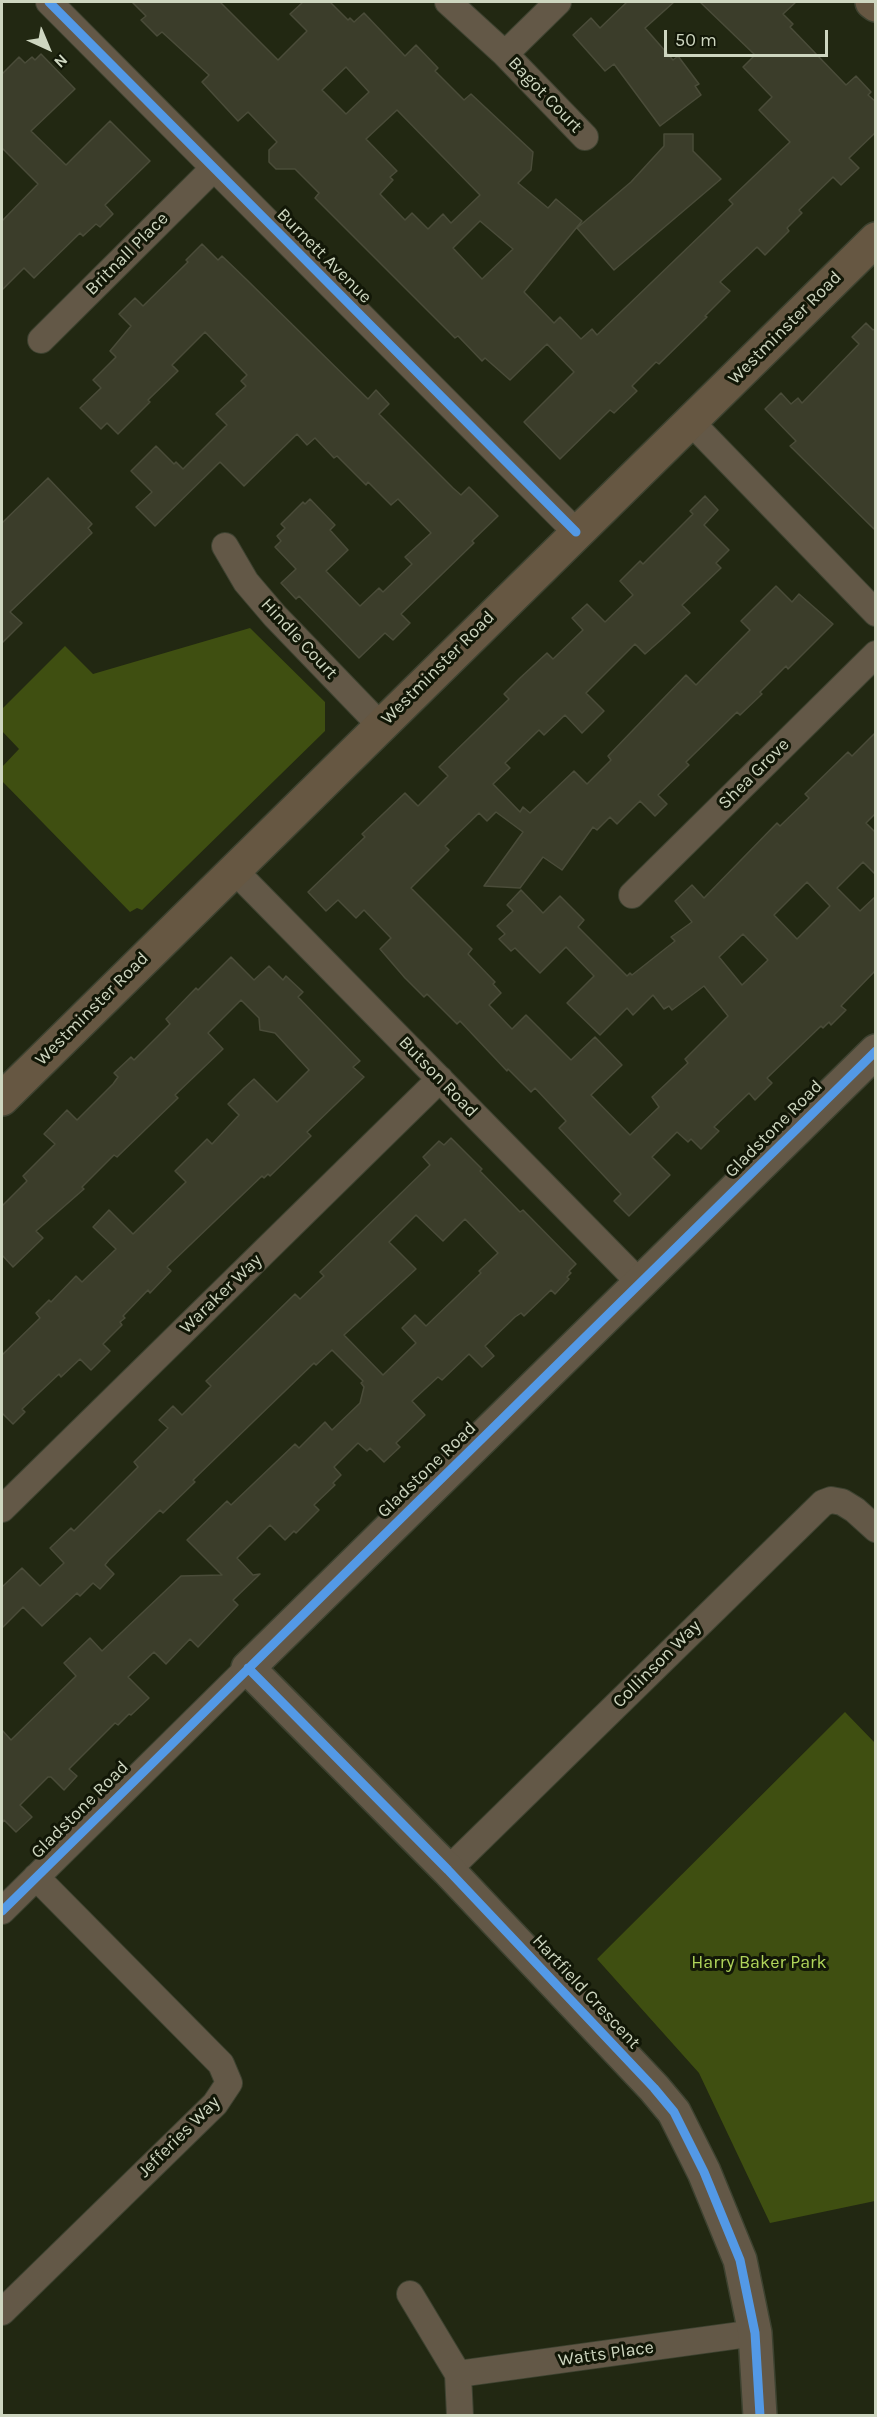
<!DOCTYPE html>
<style>
body{margin:0}
#map{position:relative;width:877px;height:2417px;overflow:hidden;background:#222812;font-family:Karla,sans-serif}
canvas{display:block}
.frame{position:absolute;inset:0;border:3px solid #ced6c0;pointer-events:none}
.north{position:absolute;left:18px;top:18px;width:60px;height:60px;-webkit-text-stroke:4px #121707;paint-order:stroke;rotate:136deg;font-size:16px;font-weight:700;line-height:24px;text-align:center;color:#ced6c0}
.north::after{content:'';display:block;margin:auto;width:21px;height:27px;background:#ced6c0;clip-path:polygon(50% 0,100% 100%,50% 72%,0 100%)}
.scale{position:absolute;left:664px;top:30px;width:164px;height:27px;box-sizing:border-box;border:3px solid #ced6c0;border-top:0;padding-left:8px;font-size:18px;line-height:21px;white-space:nowrap;color:#ced6c0;-webkit-text-stroke:4px #121707;paint-order:stroke}
</style>
<div id="map">
<canvas width="877" height="2417"></canvas>
<div class="frame"></div>
<div class="north">N</div>
<div class="scale">50 m</div>
</div>
<script>
const c = document.querySelector('canvas').getContext('2d');
c.lineJoin = 'round';
function paint(path, color) { c.fillStyle = color; c.fill(path, 'evenodd'); }
const toPath = rows => new Path2D(rows.map(r => 'M' + r).join(''));
function strokePath(path, color, width, dash) { c.strokeStyle = color; c.lineWidth = width; c.lineCap = dash ? 'butt' : 'round'; c.setLineDash(dash || []); c.stroke(path); }
function drawText(font, color, halo, rows, align = 'center') {
  c.font = font + ' Karla,sans-serif'; c.lineWidth = 6; c.setLineDash([]); c.textBaseline = 'middle'; c.strokeStyle = halo; c.fillStyle = color; for (const [text, x, y, turn = 0] of rows) {
    c.save(); c.translate(x, y); c.rotate((+turn || 0) * Math.PI / 180); c.textAlign = isNaN(turn) ? turn : align; if (halo) c.strokeText(text, 0, 0); c.fillText(text, 0, 0); c.restore();
  }
}
paint(toPath([
 [250,628,325,702,325,731,142,910,137,908,130,912,2,781,2,767,19,749,2,731,2,709,65,646,93,674],
 [845,1712,875,1743,875,2201,770,2223,699,2073,597,1959]
]), '#3f4f11');
const building = toPath([
 [132,2,220,2,278,60,307,31,290,14,303,2,330,2,348,20,350,18,354,22,364,13,405,56,416,45,438,68,435,71,464,100,471,94,533,152,531,170,518,183,548,208,556,199,582,221,524,292,554,323,560,317,581,339,592,329,597,335,733,204,729,200,790,142,759,110,772,97,743,67,755,55,700,2,796,2,783,14,793,24,790,27,846,85,856,76,871,92,868,95,876,102,876,132,849,158,859,168,841,185,833,177,799,210,802,213,787,228,789,231,765,255,757,247,720,282,730,291,705,316,707,317,659,364,656,362,632,386,637,391,614,413,610,410,560,459,524,422,574,372,547,344,510,380,485,358,482,361,458,336,455,338,315,198,319,193,295,169,276,169,269,162,269,150,277,142,248,112,238,121,202,82,209,75,162,32,157,36,141,20,146,16,132,2],
 [346,67,369,92,346,114,322,90,346,67],
 [397,110,480,195,451,223,443,214,428,229,412,213,405,220,380,194,393,180,390,177,397,171,366,139,397,110],
 [480,221,513,249,482,279,453,248,480,221],
 [627,2,674,2,645,28,673,60,678,56,699,84,695,86,701,95,660,126,614,64,605,71,573,35,591,18,600,28,627,2],
 [41,54,75,89,31,131,66,165,110,121,150,161,105,205,113,214,100,227,96,224,83,236,80,233,34,278,24,268,2,290,2,221,38,184,2,148,2,74,19,57,25,63,32,57,35,60,41,54],
 [664,134,693,134,693,151,721,179,614,270,577,228,631,182,664,146,664,134],
 [202,244,218,260,222,256,247,280,368,399,376,390,389,404,379,414,453,488,461,495,469,487,498,516,472,541,474,543,401,614,410,623,393,640,385,633,359,658,299,596,296,599,281,583,296,569,275,547,281,541,277,536,285,528,281,524,303,502,305,504,310,499,335,525,330,530,348,550,326,571,360,606,379,588,383,592,412,564,405,557,431,533,398,499,391,505,368,482,366,485,337,456,334,458,315,438,307,445,297,434,244,486,220,462,155,526,136,507,152,492,131,471,156,446,174,464,176,462,183,469,227,425,216,414,246,386,241,381,247,375,205,332,172,365,178,371,148,400,150,402,118,434,107,423,101,429,80,408,101,388,93,380,116,357,110,351,131,326,119,314,135,298,143,306,188,262,186,260,202,244],
 [866,323,873,330,876,328,876,531,790,446,796,441,765,409,781,393,791,404,798,398,802,403,859,344,852,337,866,323],
 [48,478,92,524,88,528,92,533,10,612,22,623,2,643,2,523,48,478],
 [705,496,718,510,704,525,729,550,716,563,721,568,682,605,690,613,662,639,645,654,635,644,586,693,604,711,582,733,565,715,544,735,539,730,505,763,510,768,493,784,520,812,523,807,530,813,574,771,587,784,611,760,608,756,686,675,696,685,750,630,741,621,776,586,792,602,799,594,833,624,788,669,786,666,760,692,762,694,740,715,737,712,686,762,689,765,658,795,667,804,655,816,640,801,617,824,610,817,597,830,593,827,562,870,543,857,520,888,484,886,523,832,496,812,487,821,479,813,445,846,449,850,411,888,472,949,468,954,495,982,493,984,501,993,489,1005,512,1029,526,1015,571,1060,595,1037,622,1065,591,1095,630,1135,659,1107,652,1097,688,1063,685,1059,728,1016,704,986,672,1010,669,1006,664,1009,653,995,633,1015,627,1008,600,1035,567,1003,594,976,566,947,540,973,515,948,511,951,499,939,505,934,497,926,513,911,507,905,521,890,543,913,560,896,584,920,578,927,627,976,630,973,632,975,675,941,671,937,692,922,675,901,692,885,704,898,777,823,780,826,809,798,805,794,848,752,852,756,876,732,876,813,866,823,876,833,876,875,863,862,837,888,860,911,876,896,876,970,841,1006,846,1010,831,1025,829,1022,823,1028,821,1026,767,1078,772,1083,755,1100,749,1093,714,1127,719,1131,701,1149,691,1139,688,1142,677,1132,652,1157,670,1175,629,1216,614,1201,621,1194,559,1128,566,1121,535,1088,531,1092,508,1069,507,1071,460,1021,457,1024,427,994,424,997,405,978,380,949,391,938,364,910,356,918,338,900,326,911,308,892,365,837,362,834,405,793,418,806,448,776,439,767,509,699,504,694,520,678,547,653,553,659,583,630,572,618,587,604,605,622,633,595,620,581,640,561,643,564,693,514,690,511,705,496],
 [807,882,830,906,797,939,774,915,807,882],
 [743,934,768,960,742,985,719,957,743,934],
 [231,957,254,980,269,966,283,980,286,976,303,992,298,997,360,1061,353,1067,364,1077,307,1132,311,1136,270,1176,268,1174,264,1178,262,1176,167,1267,171,1271,150,1293,148,1290,123,1316,125,1318,120,1322,122,1325,103,1344,110,1351,91,1370,80,1359,61,1377,59,1374,22,1409,25,1412,13,1424,2,1413,2,1355,40,1318,36,1313,49,1300,51,1302,76,1276,82,1282,116,1249,93,1227,109,1210,133,1234,186,1182,175,1171,207,1139,212,1144,239,1115,228,1104,244,1088,254,1079,277,1102,309,1070,275,1033,260,1030,259,1018,241,1000,208,1033,223,1049,175,1095,178,1098,117,1157,114,1155,82,1187,84,1189,36,1231,43,1238,13,1267,2,1255,2,1206,27,1181,23,1176,55,1144,44,1134,67,1110,77,1120,113,1084,118,1077,114,1073,131,1057,134,1060,170,1024,166,1019,196,988,198,990,231,957],
 [451,1138,482,1169,480,1171,520,1212,523,1210,576,1264,569,1271,571,1273,567,1277,569,1279,555,1294,551,1290,524,1316,521,1313,515,1317,485,1346,494,1356,482,1367,469,1354,442,1380,438,1377,412,1401,425,1415,396,1443,400,1447,384,1462,370,1448,367,1451,358,1443,334,1467,341,1475,333,1483,335,1485,314,1505,319,1510,296,1533,294,1531,285,1540,270,1525,237,1558,253,1575,260,1574,233,1600,238,1605,198,1647,190,1639,166,1664,154,1652,128,1677,149,1698,131,1715,129,1714,118,1725,115,1723,69,1769,77,1776,64,1790,51,1777,48,1777,20,1805,32,1817,16,1832,4,1820,2,1823,2,1730,11,1740,76,1676,64,1663,90,1638,102,1651,181,1576,222,1575,187,1540,227,1501,231,1505,295,1444,299,1448,325,1422,332,1430,360,1403,364,1387,361,1383,363,1381,332,1350,316,1365,314,1363,193,1480,195,1482,163,1513,160,1510,109,1560,105,1565,114,1574,100,1589,93,1583,80,1596,77,1593,42,1626,23,1607,2,1628,2,1587,22,1568,40,1586,64,1563,50,1548,71,1528,74,1531,138,1467,134,1462,168,1428,159,1420,173,1406,182,1415,211,1386,206,1381,295,1294,300,1299,324,1276,320,1272,430,1165,423,1157,439,1141,444,1145,451,1138],
 [416,1215,443,1241,465,1219,498,1253,479,1271,481,1273,426,1326,415,1315,402,1328,416,1343,383,1375,344,1335,416,1269,389,1242,416,1215]
]);
paint(building, '#3b3d2a');
strokePath(building, '#4a4c39', 1.5);
const minor = toPath([
 [49,2,576,532],
 [448,2,505,54,585,137],
 [505,54,558,2],
 [41,340,214,168],
 [690,421,876,613],
 [225,546,246,582,275,616,381,726],
 [234,870,641,1284],
 [632,895,876,654],
 [2,1509,440,1079],
 [448,1870,823,1503,831,1500,842,1502,855,1510,876,1529],
 [2,1911,248,1668],
 [410,2294,458,2374],
 [2,2312,215,2104,229,2083,221,2064,36,1877],
 [460,2416,458,2374,755,2333]
]);
const tertiary = toPath([
 [760,2416,755,2333,740,2260,704,2172,674,2112,654,2088,448,1870,248,1668,876,1051]
]);
const secondary = toPath([
 [872,2,876,5],
 [2,1099,876,239]
]);
strokePath(minor, '#3d4230', 28);
strokePath(tertiary, '#3d4230', 36);
strokePath(secondary, '#3d4230', 36);
strokePath(minor, '#635847', 26);
strokePath(tertiary, '#635847', 33);
strokePath(secondary, '#665742', 33);
strokePath(toPath([
 [49,2,576,532],
 [248,1668,448,1870,654,2088,674,2112,704,2172,740,2260,755,2333,760,2416],
 [2,1911,876,1051]
]), '#5399e6', 9);
drawText('18px', '#ced6c0', '#121707', [
 ["Bagot Court",545,95,46],
 ["Britnall Place",127,254,-45],
 ["Burnett Avenue",324,256,45],
 ["Westminster Road",785,328,-45],
 ["Hindle Court",299,639,47],
 ["Westminster Road",438,668,-45],
 ["Shea Grove",754,774,-45],
 ["Westminster Road",92,1009,-45],
 ["Butson Road",438,1077,46],
 ["Gladstone Road",774,1129,-45],
 ["Waraker Way",221,1294,-44],
 ["Gladstone Road",427,1470,-44],
 ["Collinson Way",657,1664,-45],
 ["Gladstone Road",80,1810,-45],
 ["Hartfield Crescent",586,1992,47],
 ["Jefferies Way",179,2137,-45],
 ["Watts Place",606,2354,-8]
]);
drawText('18px', '#b0d45a', '#121707', [
 ["Harry Baker Park",759,1963]
]);
</script>
